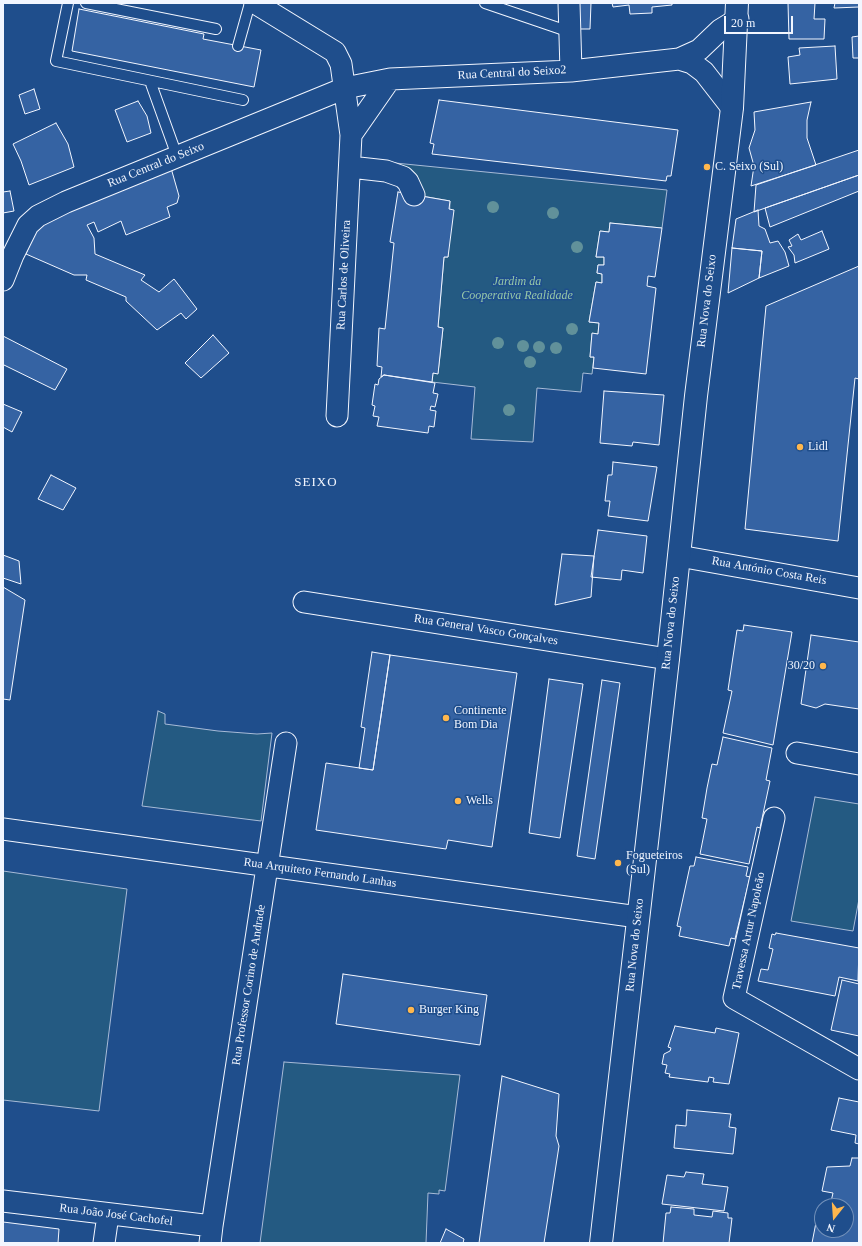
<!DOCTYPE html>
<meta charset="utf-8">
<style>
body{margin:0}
#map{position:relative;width:862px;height:1246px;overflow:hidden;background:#1f4e8c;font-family:Georgia,serif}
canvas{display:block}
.frame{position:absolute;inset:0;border:4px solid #f2f6ff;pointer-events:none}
.north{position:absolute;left:814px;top:1198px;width:40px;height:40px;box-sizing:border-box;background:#1f4e8c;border:1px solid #7391ba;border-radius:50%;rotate:197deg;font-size:11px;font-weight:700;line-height:16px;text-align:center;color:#f2f6ff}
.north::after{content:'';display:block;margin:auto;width:14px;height:18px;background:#ffb74d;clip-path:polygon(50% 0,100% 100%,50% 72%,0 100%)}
.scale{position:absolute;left:724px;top:16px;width:69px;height:18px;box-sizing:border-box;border:2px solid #f2f6ff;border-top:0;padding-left:5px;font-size:12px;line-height:14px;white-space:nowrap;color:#f2f6ff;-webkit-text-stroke:3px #1f4e8c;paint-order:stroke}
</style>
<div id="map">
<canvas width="862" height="1246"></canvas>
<div class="frame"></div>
<div class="north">N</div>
<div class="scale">20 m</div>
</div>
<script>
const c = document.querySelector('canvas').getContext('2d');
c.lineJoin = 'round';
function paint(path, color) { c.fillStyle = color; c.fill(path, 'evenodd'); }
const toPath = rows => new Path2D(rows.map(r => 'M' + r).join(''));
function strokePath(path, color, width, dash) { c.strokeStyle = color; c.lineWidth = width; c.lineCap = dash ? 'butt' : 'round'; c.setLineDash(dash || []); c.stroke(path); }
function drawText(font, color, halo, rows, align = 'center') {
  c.font = font + ' Georgia,serif'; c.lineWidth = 3; c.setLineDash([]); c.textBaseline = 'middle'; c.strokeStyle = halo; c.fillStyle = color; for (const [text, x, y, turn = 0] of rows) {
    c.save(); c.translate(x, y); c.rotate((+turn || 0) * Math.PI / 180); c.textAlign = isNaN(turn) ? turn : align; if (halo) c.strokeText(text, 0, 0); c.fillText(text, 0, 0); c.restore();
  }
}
const green = toPath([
 [395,163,667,190,662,228,610,223,609,232,600,231,596,257,604,257,604,265,598,265,597,273,602,274,602,283,596,282,589,322,599,323,598,334,592,334,590,357,594,357,592,374,583,373,581,392,537,388,533,442,471,439,475,387,432,382,433,373,438,373,443,328,438,327,444,257,448,257,450,201,422,196,395,163],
 [158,711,165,714,165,724,218,731,257,734,272,733,261,821,142,806,158,711],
 [815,797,859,804,859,899,853,931,791,921,815,797],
 [3,871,127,889,99,1111,3,1100,3,871],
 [284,1062,460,1075,445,1191,439,1190,439,1194,428,1193,426,1243,260,1243,284,1062]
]);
paint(green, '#245a82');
strokePath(green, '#a8bbd7', 1);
const building = toPath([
 [574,3,591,3,590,29,574,29,574,3],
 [612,3,672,3,672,5,652,7,652,13,630,14,629,5,613,7,612,3],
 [788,3,815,3,814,19,825,19,824,39,789,39,788,3],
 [835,3,859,3,859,7,834,8,835,3],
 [79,9,204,34,203,39,261,50,254,87,72,51,79,9],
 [859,36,859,58,853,58,852,37,859,36],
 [835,46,837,79,790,84,788,57,800,55,799,48,835,46],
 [34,89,40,109,25,114,19,95,34,89],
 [439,100,678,130,671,176,667,176,666,181,432,154,434,144,430,143,439,100],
 [138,101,147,116,151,133,127,142,115,110,138,101],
 [811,102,807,120,807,138,816,165,751,186,754,166,749,148,755,130,754,112,811,102],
 [56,123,68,144,74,167,29,185,21,161,13,144,56,123],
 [859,150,859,175,754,212,756,185,859,150],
 [171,168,179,196,177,203,167,207,170,217,126,235,121,221,98,232,94,222,87,225,94,238,95,254,145,275,141,280,159,292,174,279,197,309,186,319,181,313,157,330,126,301,126,297,86,280,87,275,74,275,26,254,35,232,54,213,171,168],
 [859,175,859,191,770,227,765,208,859,175],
 [10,191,14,211,3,213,3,192,10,191],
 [398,192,450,201,449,209,454,210,448,257,444,257,438,327,443,328,438,374,433,373,432,382,384,375,381,377,382,367,377,366,379,328,385,329,394,243,390,242,398,192],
 [758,210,759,226,765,229,770,243,778,241,785,252,789,266,759,278,762,251,732,248,736,219,758,210],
 [610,223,662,228,655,277,648,276,647,286,656,288,646,374,593,368,594,357,590,357,592,333,598,334,599,323,589,322,596,282,602,283,602,274,597,273,598,265,604,265,604,257,596,257,600,231,609,232,610,223],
 [822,231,829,249,795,263,794,255,788,247,792,246,789,240,798,234,801,240,822,231],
 [732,248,762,251,759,278,728,293,732,248],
 [859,266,859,379,855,378,838,541,745,529,766,306,859,266],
 [213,335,229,353,201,378,185,363,213,335],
 [3,336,67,369,55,390,4,365,3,367,3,336],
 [384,375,435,383,433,393,438,394,435,407,431,406,430,410,436,411,434,427,429,426,428,433,377,426,379,417,373,416,375,406,372,405,375,384,378,385,379,379,384,375],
 [604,391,664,395,659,445,633,442,632,446,600,443,604,391],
 [3,404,22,412,12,432,3,427,3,404],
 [613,462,657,467,648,521,608,516,610,501,605,501,608,475,612,475,613,462],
 [51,475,76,488,63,510,38,499,51,475],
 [598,530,647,536,643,573,622,570,621,580,591,577,598,530],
 [562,554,594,556,591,597,555,605,562,554],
 [3,555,19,561,21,584,3,578,3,555],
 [3,587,25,600,10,700,3,699,3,587],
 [744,625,792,632,773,745,723,733,732,691,728,690,737,630,743,631,744,625],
 [811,635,859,642,859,709,825,704,816,708,801,704,811,635],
 [372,652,390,655,373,770,359,768,365,728,361,727,372,652],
 [390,655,517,673,492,847,448,840,446,849,316,830,326,763,373,770,390,655],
 [549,679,583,684,560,838,529,833,549,679],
 [602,680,620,683,595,859,577,856,602,680],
 [723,737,772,748,766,780,770,781,760,828,757,827,749,864,700,854,707,819,702,818,707,788,712,764,717,765,723,737],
 [696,857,748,867,746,876,750,877,735,939,731,938,729,946,679,936,681,927,677,926,680,912,690,866,694,866,696,857],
 [776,933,859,948,858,981,839,977,835,996,758,981,761,969,768,970,773,949,769,948,772,934,775,935,776,933],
 [343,974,487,995,480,1045,336,1024,343,974],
 [842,980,859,984,859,1036,831,1030,842,980],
 [675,1026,715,1033,716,1028,739,1033,729,1084,713,1082,714,1078,709,1077,708,1082,669,1077,670,1074,665,1073,667,1065,662,1064,664,1054,670,1051,671,1048,668,1047,675,1026],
 [502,1076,559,1094,556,1136,559,1146,544,1243,479,1243,502,1076],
 [839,1098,859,1102,859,1144,855,1143,856,1135,831,1130,839,1098],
 [687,1110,731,1114,729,1127,736,1128,733,1154,674,1148,676,1125,686,1126,687,1110],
 [852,1158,859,1158,859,1243,812,1243,819,1207,822,1208,822,1230,846,1230,846,1206,830,1206,833,1193,822,1191,827,1167,850,1166,852,1158],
 [686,1172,704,1174,702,1184,728,1187,724,1211,662,1204,667,1175,684,1177,686,1172],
 [671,1207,694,1209,694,1215,712,1217,713,1211,728,1213,728,1218,732,1218,729,1243,663,1243,666,1213,670,1213,671,1207],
 [3,1222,59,1229,58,1243,3,1243,3,1222],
 [446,1229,464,1239,463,1243,440,1243,446,1229]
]);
paint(building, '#3563a3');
strokePath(building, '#f2f6ff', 1);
const service = toPath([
 [68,3,56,61,243,100],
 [86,3,216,29],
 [485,3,570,32],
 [238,46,250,3],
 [150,81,177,156]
]);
const minor = toPath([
 [255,3,335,52,341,64,351,135,337,416],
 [569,3,571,71],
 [679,59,692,63,704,72,732,108],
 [351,135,390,79],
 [350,167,386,171,403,177,408,182,414,195],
 [3,280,13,255,28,225,38,216,66,202,345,88,390,79,571,71,679,59,699,50,720,30,738,19],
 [679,556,859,588],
 [304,602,668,659],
 [797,753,859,764],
 [774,818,734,998,859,1069],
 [3,829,638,917],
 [3,1201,212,1226,210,1243],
 [212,1226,286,743],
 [104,1243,108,1215]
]);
const secondary = toPath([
 [601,1243,668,659,696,396,732,108,737,3]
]);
strokePath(service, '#f2f6ff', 12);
strokePath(minor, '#f2f6ff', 23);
strokePath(secondary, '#f2f6ff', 24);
strokePath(service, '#1f4e8c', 10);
strokePath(minor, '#1f4e8c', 21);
strokePath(secondary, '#1f4e8c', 22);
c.fillStyle = '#61919a';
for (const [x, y] of [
 [493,207],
 [553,213],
 [577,247],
 [572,329],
 [498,343],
 [523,346],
 [539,347],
 [556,348],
 [530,362],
 [509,410]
]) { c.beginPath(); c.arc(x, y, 6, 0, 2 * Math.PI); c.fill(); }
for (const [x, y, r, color] of [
 [707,167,4,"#ffb74d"],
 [800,447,4,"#ffb74d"],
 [823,666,4,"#ffb74d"],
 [446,718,4,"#ffb74d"],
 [458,801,4,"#ffb74d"],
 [618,863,4,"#ffb74d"],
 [411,1010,4,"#ffb74d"]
]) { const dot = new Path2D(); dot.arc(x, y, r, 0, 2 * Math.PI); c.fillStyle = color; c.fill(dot); strokePath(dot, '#1f4e8c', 1.5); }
drawText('12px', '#f2f6ff', '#1f4e8c', [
 ["Rua Central do Seixo2",512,73,-3],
 ["Rua Central do Seixo",156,165,-22],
 ["Rua Carlos de Oliveira",344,275,-87],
 ["Rua Nova do Seixo",707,301,-83],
 ["Rua António Costa Reis",769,571,10],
 ["Rua Nova do Seixo",671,623,-84],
 ["Rua General Vasco Gonçalves",486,630,9],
 ["Rua Arquiteto Fernando Lanhas",320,873,8],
 ["Travessa Artur Napoleão",749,931,-78],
 ["Rua Nova do Seixo",635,945,-84],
 ["Rua Professor Corino de Andrade",249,985,-81],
 ["Rua João José Cachofel",116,1215,7]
]);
drawText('12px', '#f2f6ff', '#1f4e8c', [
 ["C. Seixo (Sul)",715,167],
 ["Lidl",808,447],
 ["30/20",815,666,"right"],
 ["Continente",454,711],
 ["Bom Dia",454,725],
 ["Wells",466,801],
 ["Fogueteiros",626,856],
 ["(Sul)",626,870],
 ["Burger King",419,1010]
], 'left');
drawText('italic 12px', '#97c8a6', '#1f4e8c', [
 ["Jardim da",517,282],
 ["Cooperativa Realidade",517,296]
]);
c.letterSpacing = '1px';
drawText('13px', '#f2f6ff', '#1f4e8c', [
 ["SEIXO",316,483]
]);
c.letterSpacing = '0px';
</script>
